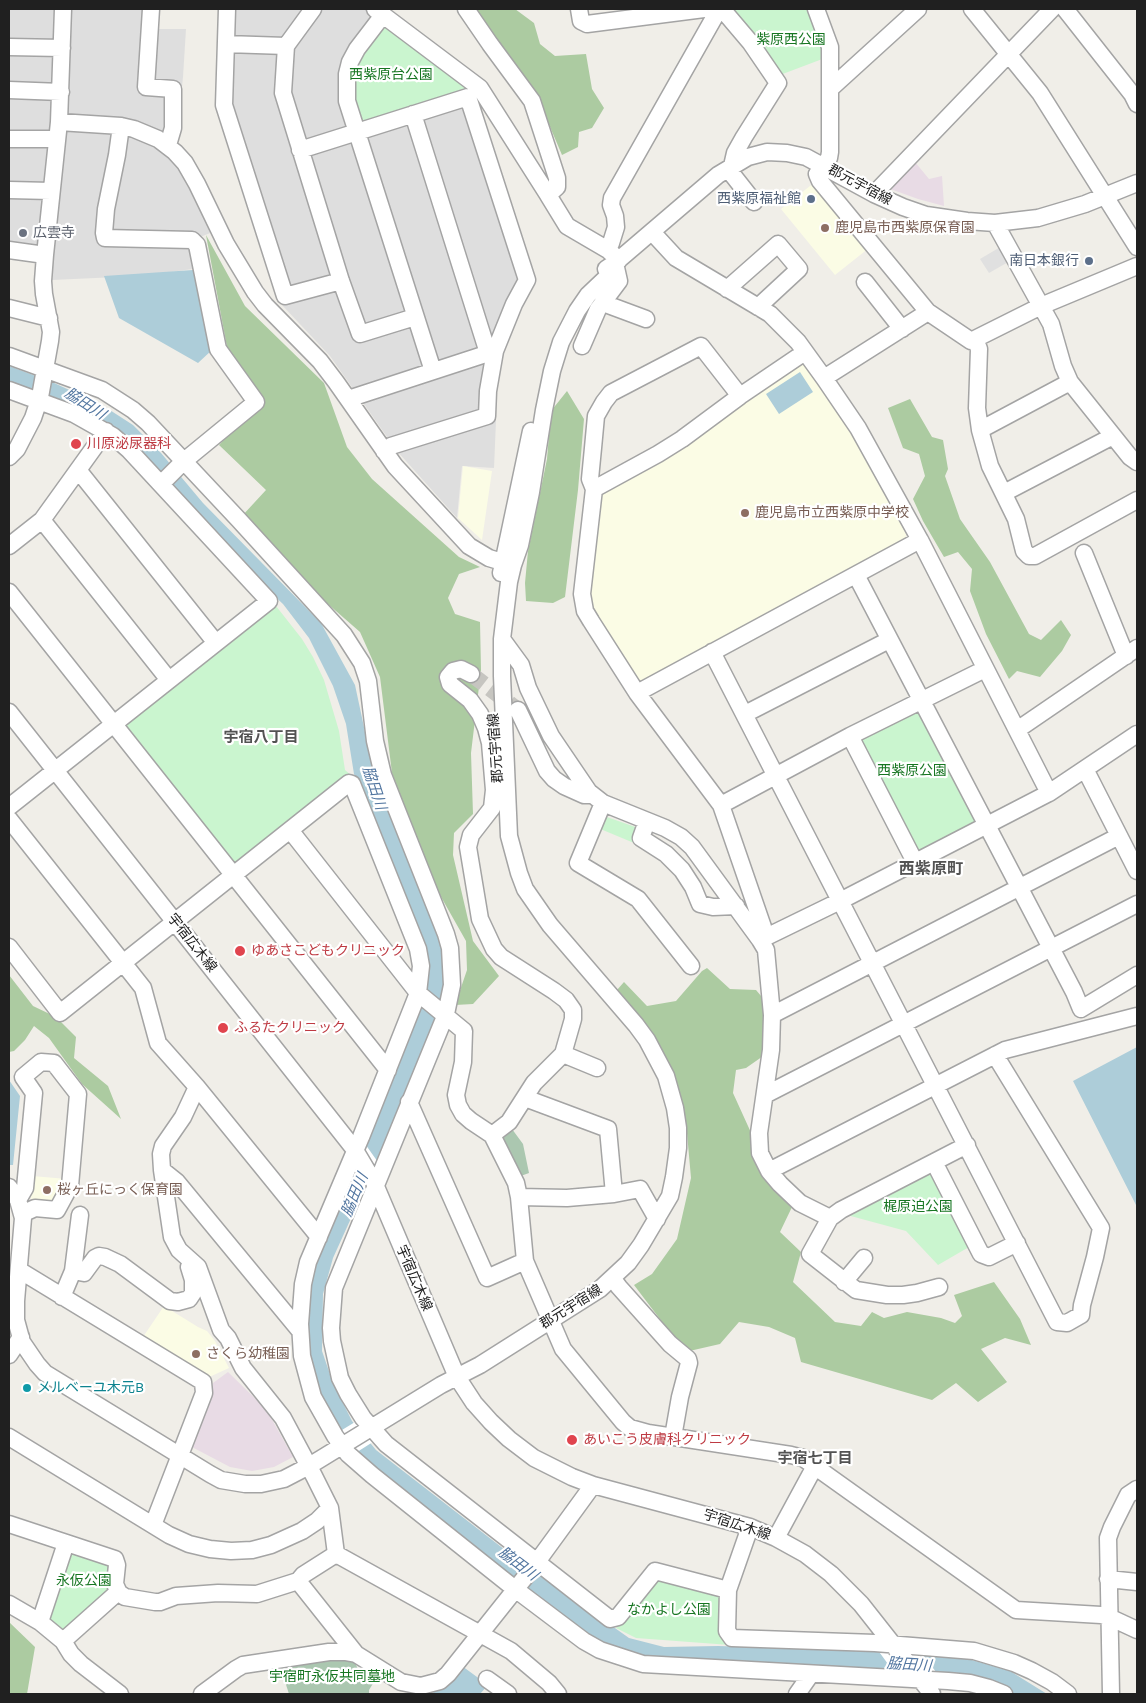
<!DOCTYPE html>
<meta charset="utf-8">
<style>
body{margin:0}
#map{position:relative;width:1146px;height:1703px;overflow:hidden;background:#f0eee8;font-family:"Work Sans",sans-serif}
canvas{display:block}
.frame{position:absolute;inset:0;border:10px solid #202020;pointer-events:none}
</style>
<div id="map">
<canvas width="1146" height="1703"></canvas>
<div class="frame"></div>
</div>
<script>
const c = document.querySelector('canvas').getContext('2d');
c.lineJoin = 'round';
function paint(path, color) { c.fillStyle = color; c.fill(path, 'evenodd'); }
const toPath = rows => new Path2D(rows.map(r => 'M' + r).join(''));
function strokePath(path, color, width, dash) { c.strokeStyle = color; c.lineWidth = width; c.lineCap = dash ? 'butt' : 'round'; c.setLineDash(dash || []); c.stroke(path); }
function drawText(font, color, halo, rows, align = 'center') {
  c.font = font + ' "Work Sans","Noto Sans JP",sans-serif'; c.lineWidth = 4.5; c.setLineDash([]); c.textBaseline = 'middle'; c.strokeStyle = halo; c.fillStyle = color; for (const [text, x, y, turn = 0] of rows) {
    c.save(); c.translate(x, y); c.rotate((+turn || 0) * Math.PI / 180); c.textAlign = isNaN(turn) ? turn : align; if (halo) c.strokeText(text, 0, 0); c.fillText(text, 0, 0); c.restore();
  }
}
paint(toPath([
 [9,9,159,9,155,29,186,29,183,77,177,137,185,175,213,232,200,237,196,265,193,269,139,276,52,280,54,253,9,246],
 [232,9,307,9,283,40,234,40],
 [318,9,368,9,463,104,522,279,484,409,496,421,494,468,462,466,457,518,397,451,330,356,282,305,286,288,229,103,231,52,276,51]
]), '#dedede');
paint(toPath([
 [915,162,929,179,942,176,944,206,918,199,885,187],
 [228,1372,266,1409,293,1457,274,1467,252,1471,230,1467,190,1446,208,1404,213,1383]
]), '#e8dbe5');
paint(toPath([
 [815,182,869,248,835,275,781,209],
 [802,362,850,430,906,534,905,542,643,684,637,683,590,610,586,591,599,492],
 [463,466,492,471,482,540,458,518],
 [32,1176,67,1179,56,1207,35,1205,29,1195],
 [164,1306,198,1327,207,1331,215,1341,229,1368,207,1378,143,1337]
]), '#fbfce5');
paint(toPath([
 [477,9,515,9,534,23,540,44,555,56,586,54,592,89,604,108,592,128,579,132,578,147,562,155,539,101,491,37],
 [206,235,245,306,324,383,347,447,372,479,459,557,480,567,459,574,448,598,455,614,480,622,481,670,471,753,473,814,454,833,453,855,473,941,499,976,473,1004,455,1005,467,970,466,941,436,888,392,773,380,677,360,632,313,591,242,516,266,490,219,445,254,407,230,363],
 [567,391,584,419,578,490,565,597,553,603,526,601,525,583,528,551,547,459,551,411],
 [910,399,932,437,943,440,948,469,945,476,960,519,990,562,1029,634,1041,640,1061,620,1071,635,1062,651,1040,677,1017,671,1009,679,986,634,970,591,972,569,958,552,944,557,923,521,913,499,925,476,919,454,903,448,888,408],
 [707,968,730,989,756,990,767,1003,766,1054,746,1068,736,1070,733,1093,753,1137,765,1176,792,1207,780,1232,801,1252,793,1282,835,1322,861,1326,872,1312,884,1318,907,1312,941,1318,955,1323,962,1316,954,1295,994,1282,1020,1319,1031,1345,1005,1338,981,1349,1007,1382,978,1402,956,1383,932,1400,801,1362,795,1338,769,1327,739,1322,720,1344,685,1352,634,1285,652,1274,677,1239,691,1178,686,1122,665,1061,643,1026,617,990,624,982,647,1006,676,1001,702,971],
 [9,975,33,1006,56,1017,76,1037,74,1058,108,1086,121,1119,82,1084,49,1038,34,1026,25,1040,14,1051,9,1052],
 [9,1622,35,1647,27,1694,9,1694]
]), '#accba1');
paint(toPath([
 [512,1129,523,1144,529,1173,518,1177,498,1140],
 [338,1659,353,1659,358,1669,377,1677,369,1690,369,1694,289,1694,280,1666]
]), '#abc7b0');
paint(toPath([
 [727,9,812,9,825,58,780,75],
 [387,24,474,89,364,124,359,122,350,91,359,54],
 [276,606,302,639,313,657,324,680,339,731,345,770,352,776,238,865,233,865,126,730,126,725],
 [920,709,975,816,974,822,919,851,914,849,857,742,862,736],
 [604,816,641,829,634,843,598,828],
 [929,1171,969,1247,938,1265,906,1231,847,1215],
 [71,1551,109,1563,109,1592,63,1632,48,1621],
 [654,1577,720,1592,730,1645,636,1638,616,1628]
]), '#caf5cf');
paint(toPath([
 [1002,246,1010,261,989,273,980,259]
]), '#e0e0e0');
paint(toPath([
 [193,270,195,277,198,280,212,350,198,363,119,318,104,276],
 [9,366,52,382,102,405,133,425,161,453,203,503,321,623,355,685,374,774,420,889,446,973,444,994,433,1025,381,1152,333,1258,323,1294,322,1351,333,1383,352,1421,376,1450,509,1553,629,1638,664,1647,718,1646,858,1650,958,1656,1010,1671,1047,1694,1014,1694,1000,1687,644,1663,588,1639,375,1473,334,1429,312,1380,305,1286,421,1009,427,980,429,961,417,926,366,807,354,774,346,724,333,686,309,638,283,604,239,563,122,434,103,421,78,407,9,385],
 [800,372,813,392,779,414,766,394],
 [1137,1047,1137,1204,1136,1205,1073,1081],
 [9,1080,20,1096,13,1165,9,1165],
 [462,1666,488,1685,480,1694,433,1694,434,1690]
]), '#adcdd9');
paint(toPath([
 [363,1141,380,1165,366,1197,351,1170],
 [360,1419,376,1440,354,1454,337,1433],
 [877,1649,919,1650,940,1677,896,1675]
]), '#fff');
strokePath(toPath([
 [416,887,427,913,437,943,438,972]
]), '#adcdd9', 20);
strokePath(toPath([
 [471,674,518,710]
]), '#c6c5c0', 16, [16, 8]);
const minor = toPath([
 [151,9,146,87,173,89,173,128,168,145],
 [227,9,224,105,285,296,341,281],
 [375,9,480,88,548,195],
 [466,9,490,44,532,101,557,178,557,187,548,195,567,226,608,250,619,260],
 [579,9,581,21,587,24,704,9],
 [722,9,750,42,778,83,744,137,735,153,732,166],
 [816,9,830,47,830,152,829,158,817,174,820,181,928,312,971,341,1041,306,1137,266],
 [972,9,1040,93,1137,247],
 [1065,9,1132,94,1137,104],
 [383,15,357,49,350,62,347,74,347,101,433,371],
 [226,44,286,46,313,9],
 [286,46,283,93,341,281,360,334,415,317],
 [9,47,62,48],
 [830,89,918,9],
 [9,90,61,92],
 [413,114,488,353],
 [59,122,121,126,134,129,158,139,175,152,185,163,197,184,226,244,255,292,265,305,320,361,336,382,395,466,469,546,489,558,512,565],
 [121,126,117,155,106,209,104,233,105,238,192,240,197,245,218,349,256,402,184,461,161,484],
 [9,139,57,139],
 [300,150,468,97,527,280,514,304,495,351,488,391,487,416,391,446,384,451],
 [728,169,754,202],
 [9,190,51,191],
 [874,194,1052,9],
 [995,223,1051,324,1063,366,1070,382,1130,457,1137,462],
 [652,232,676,258,770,314,798,342,824,378,858,428,920,540,1049,793],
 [9,250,45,255],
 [608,250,611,243,616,227,615,216,611,205,612,198,719,9],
 [606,269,615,263,718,175,748,157,767,152,787,153,806,157,874,194,903,207,926,215,967,221,995,223,1038,218,1085,204,1137,183],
 [865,282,902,329],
 [727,289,778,244,799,269,758,307],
 [603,303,646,319],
 [9,308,49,318],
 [975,339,979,349,977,408,980,430,990,466,1016,519,1024,551,1029,556,1035,556,1137,500],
 [582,346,598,309,619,281,615,263],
 [9,356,102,390,133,410,148,423,239,520,344,635,362,663,368,681,375,741,383,775,446,934,450,948,452,985,446,1014,334,1288,331,1328,332,1341,340,1378,348,1394,363,1418,386,1444,610,1619,618,1617,655,1571,728,1590],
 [824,378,928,312],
 [9,390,74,414,113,436,129,450,269,601,9,807],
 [740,396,701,346,611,393,604,402,596,416,593,448,590,479,594,489,582,594,585,611,591,621,637,693,721,805,763,927,760,940],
 [348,399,495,351],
 [980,430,1070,382],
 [9,457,17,449,33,418,40,397,50,341,51,332,44,294,43,281,45,255,59,122,63,9],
 [78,470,216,643],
 [594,489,658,454,682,439,740,396,805,352],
 [1004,493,1113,436],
 [42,520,169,680],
 [9,546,42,520,106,431],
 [1084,553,1126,656],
 [501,573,531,431],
 [856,575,1074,992,1081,1009,1137,975],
 [9,592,388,1070],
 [502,639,521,665,528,688,551,736,589,792,603,803,665,828,681,837,692,847,760,940,766,950,772,1015,771,1050,759,1133,760,1153,769,1171,780,1184,800,1203,830,1218],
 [712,652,1057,1322,1067,1323,1081,1315,1082,1305,1095,1257,1101,1228,995,1055],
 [471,674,461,669,453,671,448,677,450,684,470,700,480,714,486,728,490,743,494,790,492,808,471,835,468,847,480,919,494,949,501,957,554,991,566,1000,573,1010,573,1019,563,1054,534,1083,509,1122,492,1135],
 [637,693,920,540],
 [518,710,547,771,554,779,564,786,584,795,592,795],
 [9,712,355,1150,374,1182,457,1377,474,1403,491,1422,509,1439,534,1458,572,1477,593,1485,750,1527,776,1538,805,1554,831,1574,861,1604,932,1694],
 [745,714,889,640],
 [1017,730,1137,648],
 [850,736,915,862],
 [1085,769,1137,871],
 [603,803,578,863,638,899,691,966],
 [721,805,850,736,985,669],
 [9,819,143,988,158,1043,197,1087,319,1237],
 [647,821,641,838,666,854,682,870,693,887,700,904,713,907,736,906],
 [290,830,418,993,464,1031,463,1062,456,1095,458,1105,463,1114,471,1121,492,1135,516,1183,519,1197,525,1261,563,1349,623,1422,630,1428,648,1433,791,1455,803,1458,1016,1610,1101,1615,1109,1617,1137,1630],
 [760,940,840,901,1049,793,1137,734],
 [9,947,60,1013,349,783,352,784,418,949,421,966,418,993,361,1137,308,1262,303,1284,300,1324,302,1356,313,1397,335,1436,348,1454,372,1475,515,1589,584,1641,600,1650,643,1664,948,1681,970,1683,989,1688,1004,1694],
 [772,1015,1119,836],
 [563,1054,597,1068],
 [765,1095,1137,904],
 [525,1098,608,1129,614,1194],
 [409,1102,487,1278,525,1261],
 [934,1162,981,1254,989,1257,1017,1243],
 [162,1170,177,1182,300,1331],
 [769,1171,1005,1050,1137,1016],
 [9,1187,18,1200,23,1218,16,1301,16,1320,22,1342,37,1364,45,1373,210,1474,221,1480,245,1484,261,1484,284,1479,309,1466,441,1385,480,1365,600,1289,628,1263,641,1245,670,1196,674,1177,678,1148,678,1128,675,1108,666,1076,647,1040,636,1025,550,925,525,889,519,873,509,836,502,676,502,639,509,582,513,565,520,545,531,492,544,410,552,371,561,342,577,311,588,295,607,277,615,263],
 [519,1197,567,1198,614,1194,640,1189,657,1219],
 [18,1200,25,1188,34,1093,23,1077,41,1062,54,1063,78,1094,70,1186,57,1210,35,1208,22,1214],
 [19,1270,203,1382,204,1393,153,1525],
 [73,1271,84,1273,95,1258,99,1256,105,1257,120,1264,170,1301,178,1302,189,1299,193,1293,193,1280,189,1267],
 [613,1279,619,1287,670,1344,688,1359,689,1363,680,1397,673,1437],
 [844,1282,864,1258],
 [939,1287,917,1293,903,1295,887,1295,856,1290,810,1254,830,1218,841,1210,967,1145],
 [62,1297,73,1271,80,1215],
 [9,1355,21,1337],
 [9,1437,169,1535,189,1544,210,1549,231,1551,252,1550,271,1545,302,1531,317,1521,330,1508],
 [9,1524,115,1559,117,1565,115,1584,119,1593,125,1597,155,1602,160,1602,176,1596,218,1593,257,1594,298,1581,303,1575,336,1554,330,1508,314,1476,283,1418,243,1368,228,1338,221,1330,198,1267,179,1250,172,1237,162,1170,161,1154,163,1146,183,1117,197,1087],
 [750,1527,728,1590,727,1631,732,1638,875,1643,974,1651,1014,1663,1032,1671,1052,1682,1068,1694],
 [776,1538,815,1466],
 [336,1554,511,1651,549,1683,558,1694],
 [1108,1579,1137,1582],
 [298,1581,356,1654],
 [9,1604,40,1622,63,1641,71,1654,81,1664,120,1694],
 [40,1622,66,1543],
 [63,1641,118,1592],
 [487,1679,508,1694],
 [202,1694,236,1669,243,1665,329,1652,345,1652,356,1654,401,1682,421,1686,440,1681,448,1674,534,1566,593,1485],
 [797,1694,811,1674],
 [1111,1694,1108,1538,1112,1527,1128,1495,1137,1489]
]);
strokePath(minor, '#a4a4a4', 19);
strokePath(minor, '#fff', 16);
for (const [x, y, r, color] of [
 [811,199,5,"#5c6f8a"],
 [825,228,5,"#8d6e63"],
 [23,233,5,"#6b7280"],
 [1089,261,5,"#5c6f8a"],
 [76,444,6,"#e0444e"],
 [745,513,5,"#8d6e63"],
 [240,951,6,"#e0444e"],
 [223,1028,6,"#e0444e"],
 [47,1190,5,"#8d6e63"],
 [196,1354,5,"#8d6e63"],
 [27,1388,5,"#0f9aa8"],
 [572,1440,6,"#e0444e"]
]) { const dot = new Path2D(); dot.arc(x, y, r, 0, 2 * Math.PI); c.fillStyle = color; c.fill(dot); strokePath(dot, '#fff', 2); }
drawText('14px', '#177622', '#fff', [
 ["紫原西公園",791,40],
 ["西紫原台公園",391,75],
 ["西紫原公園",912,771],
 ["梶原迫公園",918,1207],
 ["永仮公園",84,1581],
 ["なかよし公園",669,1610],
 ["宇宿町永仮共同墓地",332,1677]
]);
drawText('14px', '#202020', '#fff', [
 ["郡元宇宿線",860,185,28],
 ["郡元宇宿線",496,748,-94],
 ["宇宿広木線",192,943,52],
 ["宇宿広木線",414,1278,67],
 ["郡元宇宿線",571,1307,-32],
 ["宇宿広木線",737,1525,18]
]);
drawText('14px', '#4e5e75', '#fff', [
 ["西紫原福祉館",801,199],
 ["南日本銀行",1079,261]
], 'right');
drawText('14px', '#785e54', '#fff', [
 ["鹿児島市西紫原保育園",835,228],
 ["鹿児島市立西紫原中学校",755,513],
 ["桜ヶ丘にっく保育園",57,1190],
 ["さくら幼稚園",206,1354]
], 'left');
drawText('14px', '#5b616d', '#fff', [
 ["広雲寺",33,233]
], 'left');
drawText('14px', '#be3a42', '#fff', [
 ["川原泌尿器科",87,444],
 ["ゆあさこどもクリニック",251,951],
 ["ふるたクリニック",234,1028],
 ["あいこう皮膚科クリニック",583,1440]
], 'left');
drawText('14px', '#0d838f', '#fff', [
 ["メルベーユ木元B",37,1388]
], 'left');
drawText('italic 15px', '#5276a0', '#fff', [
 ["脇田川",85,404,33],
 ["脇田川",374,788,72],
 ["脇田川",355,1195,-67],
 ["脇田川",518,1564,37],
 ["脇田川",909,1665,4]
]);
drawText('bold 15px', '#535353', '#fff', [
 ["宇宿八丁目",261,738],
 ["宇宿七丁目",815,1459]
]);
drawText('bold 16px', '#535353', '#fff', [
 ["西紫原町",931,869]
]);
</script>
